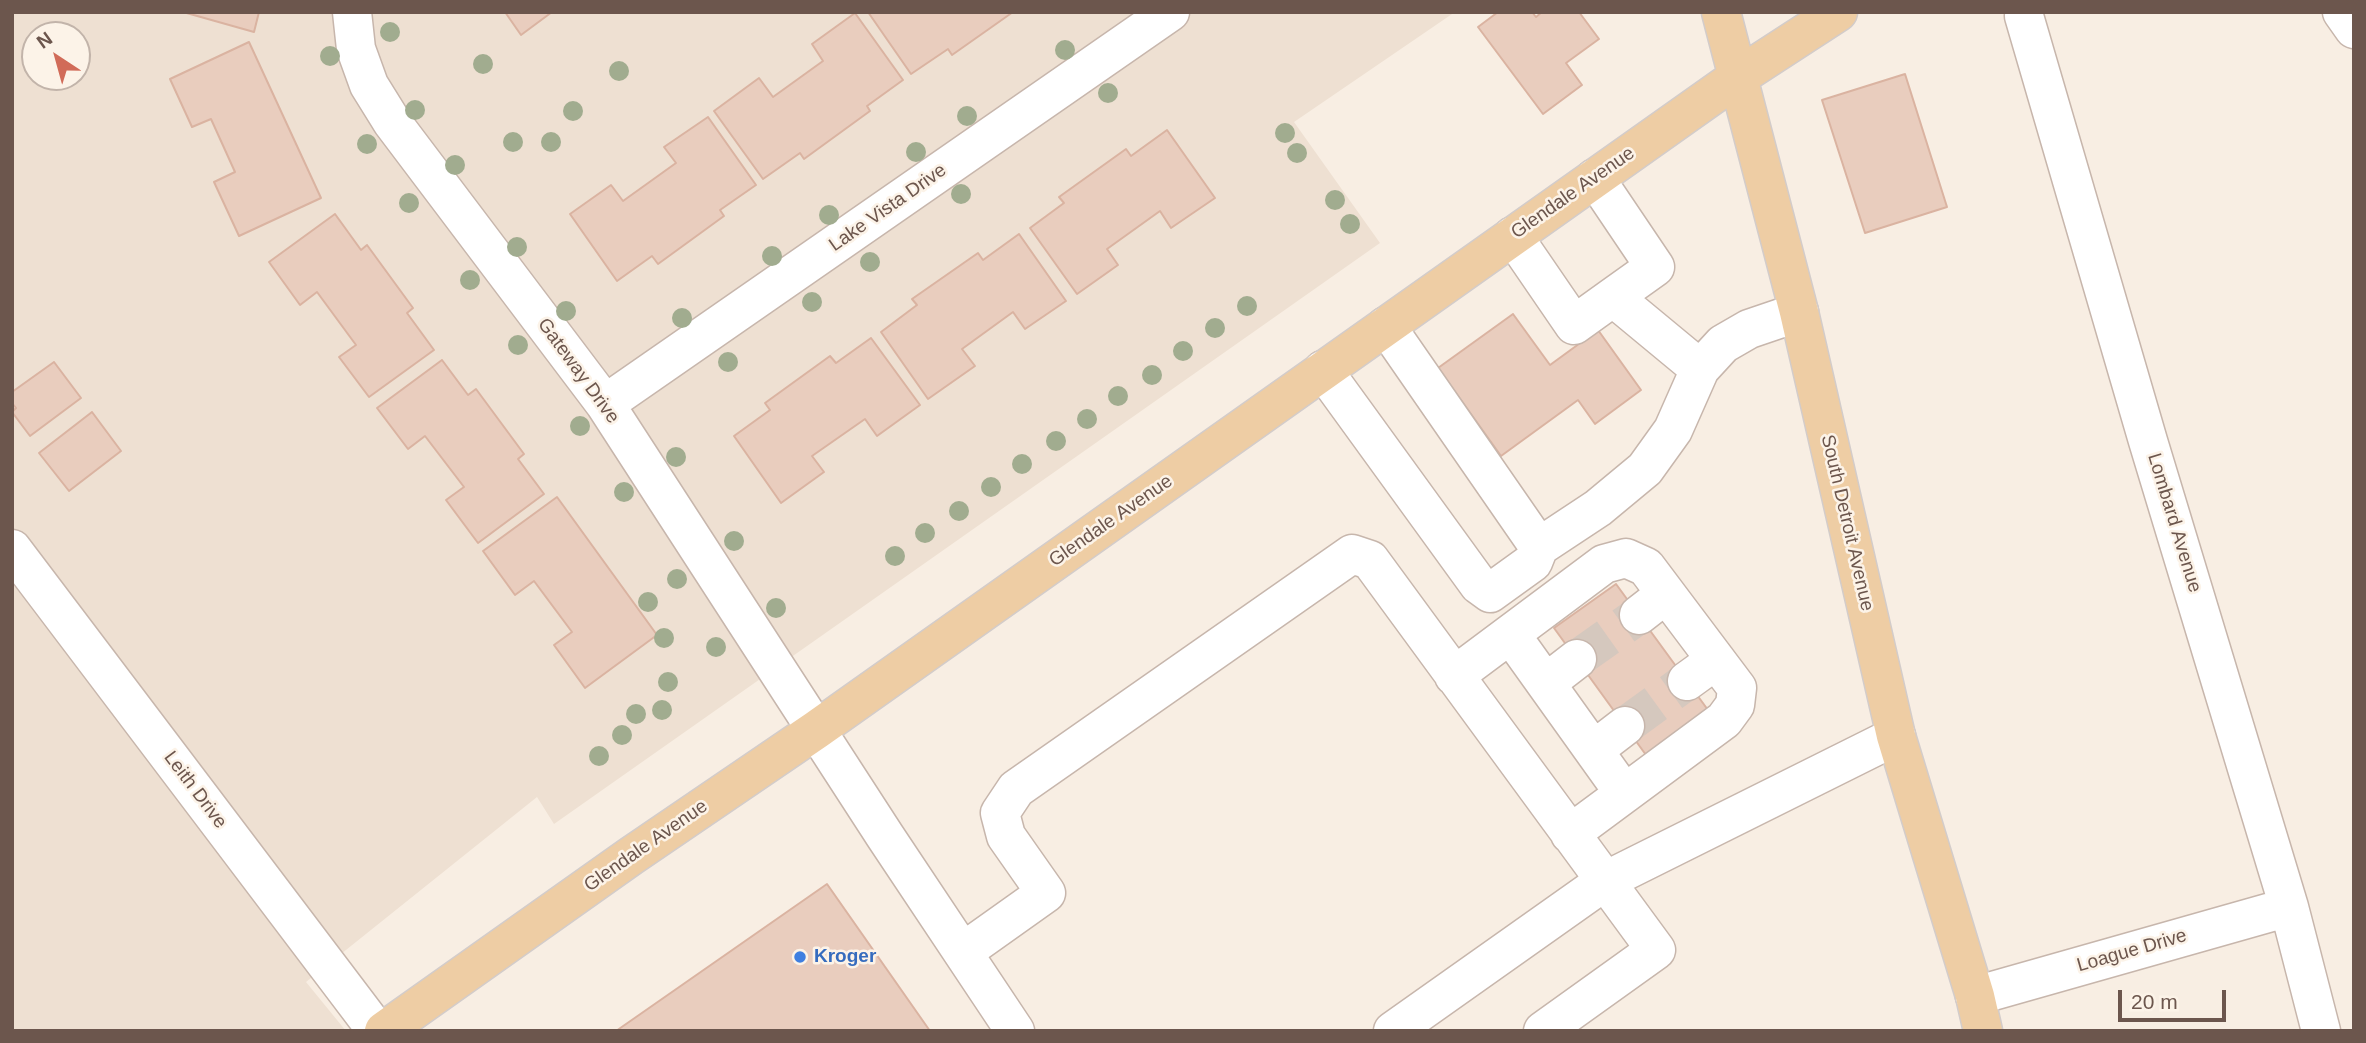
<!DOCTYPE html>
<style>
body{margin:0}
#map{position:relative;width:2366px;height:1043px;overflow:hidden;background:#f8eee3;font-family:Arial,sans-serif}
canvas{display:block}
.frame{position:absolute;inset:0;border:14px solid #6c564d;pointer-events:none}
.north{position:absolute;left:21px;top:21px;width:70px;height:70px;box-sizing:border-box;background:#fcf3e8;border:2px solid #c2b4aa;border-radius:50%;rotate:324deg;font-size:19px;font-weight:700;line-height:28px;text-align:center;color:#6c564d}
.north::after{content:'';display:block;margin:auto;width:24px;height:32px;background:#d16b58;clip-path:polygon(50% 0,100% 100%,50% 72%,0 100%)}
.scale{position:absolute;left:2118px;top:990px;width:108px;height:32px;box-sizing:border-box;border:4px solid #6c564d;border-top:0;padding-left:9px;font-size:21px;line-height:24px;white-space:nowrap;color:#6c564d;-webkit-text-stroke:5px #fcf3e8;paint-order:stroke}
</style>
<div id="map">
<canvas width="2366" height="1043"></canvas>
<div class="frame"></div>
<div class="north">N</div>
<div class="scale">20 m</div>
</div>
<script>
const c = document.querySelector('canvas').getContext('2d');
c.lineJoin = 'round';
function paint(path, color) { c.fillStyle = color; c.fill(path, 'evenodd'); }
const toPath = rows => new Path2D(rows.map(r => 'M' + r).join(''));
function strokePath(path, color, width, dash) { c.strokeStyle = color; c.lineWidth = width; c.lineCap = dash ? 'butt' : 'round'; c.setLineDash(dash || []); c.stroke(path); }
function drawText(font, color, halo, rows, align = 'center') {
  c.font = font + ' Arial,sans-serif'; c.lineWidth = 5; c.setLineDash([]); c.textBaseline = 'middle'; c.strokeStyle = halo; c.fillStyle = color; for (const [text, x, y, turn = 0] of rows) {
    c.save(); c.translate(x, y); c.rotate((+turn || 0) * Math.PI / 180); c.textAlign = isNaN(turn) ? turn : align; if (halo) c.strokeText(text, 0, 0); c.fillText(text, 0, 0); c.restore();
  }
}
paint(toPath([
 [12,12,1455,12,1294,122,1380,243,554,824,537,797,306,982,346,1031,12,1031],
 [35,35,77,35,77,77,35,77]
]), '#eee0d2');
const building = toPath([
 [183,12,259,12,254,32,183,12],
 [505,12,552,12,521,35,505,12],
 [868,12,1013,12,952,55,948,49,911,74,868,12],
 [1498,12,1532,12,1536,17,1542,12,1579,12,1599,39,1566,63,1582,85,1543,114,1478,27,1498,12],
 [855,13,903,80,867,106,870,111,804,159,800,153,763,179,714,111,759,78,773,97,823,61,812,44,855,13],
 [249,42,321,198,239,236,214,182,235,172,211,119,192,127,170,79,249,42],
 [1905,74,1947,207,1865,233,1822,100,1905,74],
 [708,117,756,185,720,210,724,216,658,264,652,256,617,281,570,214,611,185,623,201,676,163,664,147,708,117],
 [1167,130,1215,198,1171,228,1160,211,1107,249,1118,265,1077,294,1030,228,1064,203,1059,197,1126,149,1131,156,1167,130],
 [335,214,361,250,367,245,413,308,407,313,434,350,369,397,339,357,356,345,317,292,300,305,269,262,335,214],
 [1019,234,1066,301,1025,329,1013,312,962,349,975,366,928,399,881,332,917,305,912,299,978,253,983,260,1019,234],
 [1513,314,1550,365,1598,330,1641,390,1595,424,1578,400,1501,456,1438,368,1513,314],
 [871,338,920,405,877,436,865,419,812,456,824,472,781,503,734,436,770,410,765,403,830,356,836,363,871,338],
 [442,360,468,395,476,389,524,454,518,459,544,494,478,543,446,500,464,487,425,436,408,449,377,408,442,360],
 [54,362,81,398,30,436,12,412,16,408,12,403,12,392,54,362],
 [92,412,121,451,69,491,39,453,92,412],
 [557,497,657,635,585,688,554,645,572,632,534,581,515,595,483,551,557,497],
 [1616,584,1708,710,1646,755,1554,628,1616,584],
 [827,884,930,1031,616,1031,827,884]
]);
paint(building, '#e9cdbe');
strokePath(building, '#dab3a1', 2);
strokePath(toPath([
 [1577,659,1639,615],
 [1625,726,1687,681]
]), '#d5c8be', 38, [38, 19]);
const minor = toPath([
 [352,12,356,49,369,85,392,122,605,404,885,836,1015,1031],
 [2342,12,2354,29],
 [2024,16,2148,441,2289,907,2321,1031],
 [1513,236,1574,325,1613,297,1655,267,1595,178],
 [1613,297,1700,369],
 [1323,370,1479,585,1490,593,1533,562,1539,547,1386,326],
 [605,404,1170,12],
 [1539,547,1598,508,1645,469,1673,430,1700,369,1723,344,1749,329,1799,312],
 [12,549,377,1031],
 [1639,615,1666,594],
 [1511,635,1624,793],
 [1454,676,1604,564,1626,558,1646,567,1737,688,1735,705,1724,720,1570,834],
 [1687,681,1716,660],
 [1546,683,1577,659],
 [1595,749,1625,726],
 [963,952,1046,893,1006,836,1000,813,1016,789,1352,554,1370,560,1656,950,1543,1031],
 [1975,996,2289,907],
 [1393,1031,1605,881,1896,736]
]);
const major = toPath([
 [1721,12,1799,312,1896,736,1975,996,1983,1031],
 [384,1031,631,856,816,730,1738,77,1838,12]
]);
strokePath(minor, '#c7b6ac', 41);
strokePath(major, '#d3ccca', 41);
strokePath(minor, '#fff', 38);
strokePath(major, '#eecda4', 38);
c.fillStyle = '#a1ac8f';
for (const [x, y] of [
 [390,32],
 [1065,50],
 [330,56],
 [483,64],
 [619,71],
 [1108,93],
 [415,110],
 [573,111],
 [967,116],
 [1285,133],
 [513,142],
 [551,142],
 [367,144],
 [916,152],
 [1297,153],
 [455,165],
 [961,194],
 [1335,200],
 [409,203],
 [829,215],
 [1350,224],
 [517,247],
 [772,256],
 [870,262],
 [470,280],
 [812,302],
 [1247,306],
 [566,311],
 [682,318],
 [1215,328],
 [518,345],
 [1183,351],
 [728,362],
 [1152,375],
 [1118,396],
 [1087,419],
 [580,426],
 [1056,441],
 [676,457],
 [1022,464],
 [991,487],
 [624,492],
 [959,511],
 [925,533],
 [734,541],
 [895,556],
 [677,579],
 [648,602],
 [776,608],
 [664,638],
 [716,647],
 [668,682],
 [662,710],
 [636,714],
 [622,735],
 [599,756]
]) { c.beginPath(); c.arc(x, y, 10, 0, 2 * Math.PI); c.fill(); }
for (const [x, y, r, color] of [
 [800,957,7,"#3f7fe0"]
]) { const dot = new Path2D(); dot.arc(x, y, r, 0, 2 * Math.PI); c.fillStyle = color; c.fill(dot); strokePath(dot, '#fcf3e8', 2.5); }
drawText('19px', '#6c564d', '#fcf3e8', [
 ["Glendale Avenue",1573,193,-35],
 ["Lake Vista Drive",888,208,-35],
 ["Gateway Drive",578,371,54],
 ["Glendale Avenue",1111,521,-35],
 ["South Detroit Avenue",1847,523,77],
 ["Lombard Avenue",2174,523,73],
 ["Leith Drive",195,790,53],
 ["Glendale Avenue",646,846,-35],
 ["Loague Drive",2132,951,-16]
]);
drawText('bold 19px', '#366cbe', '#fcf3e8', [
 ["Kroger",814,957]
], 'left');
</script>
